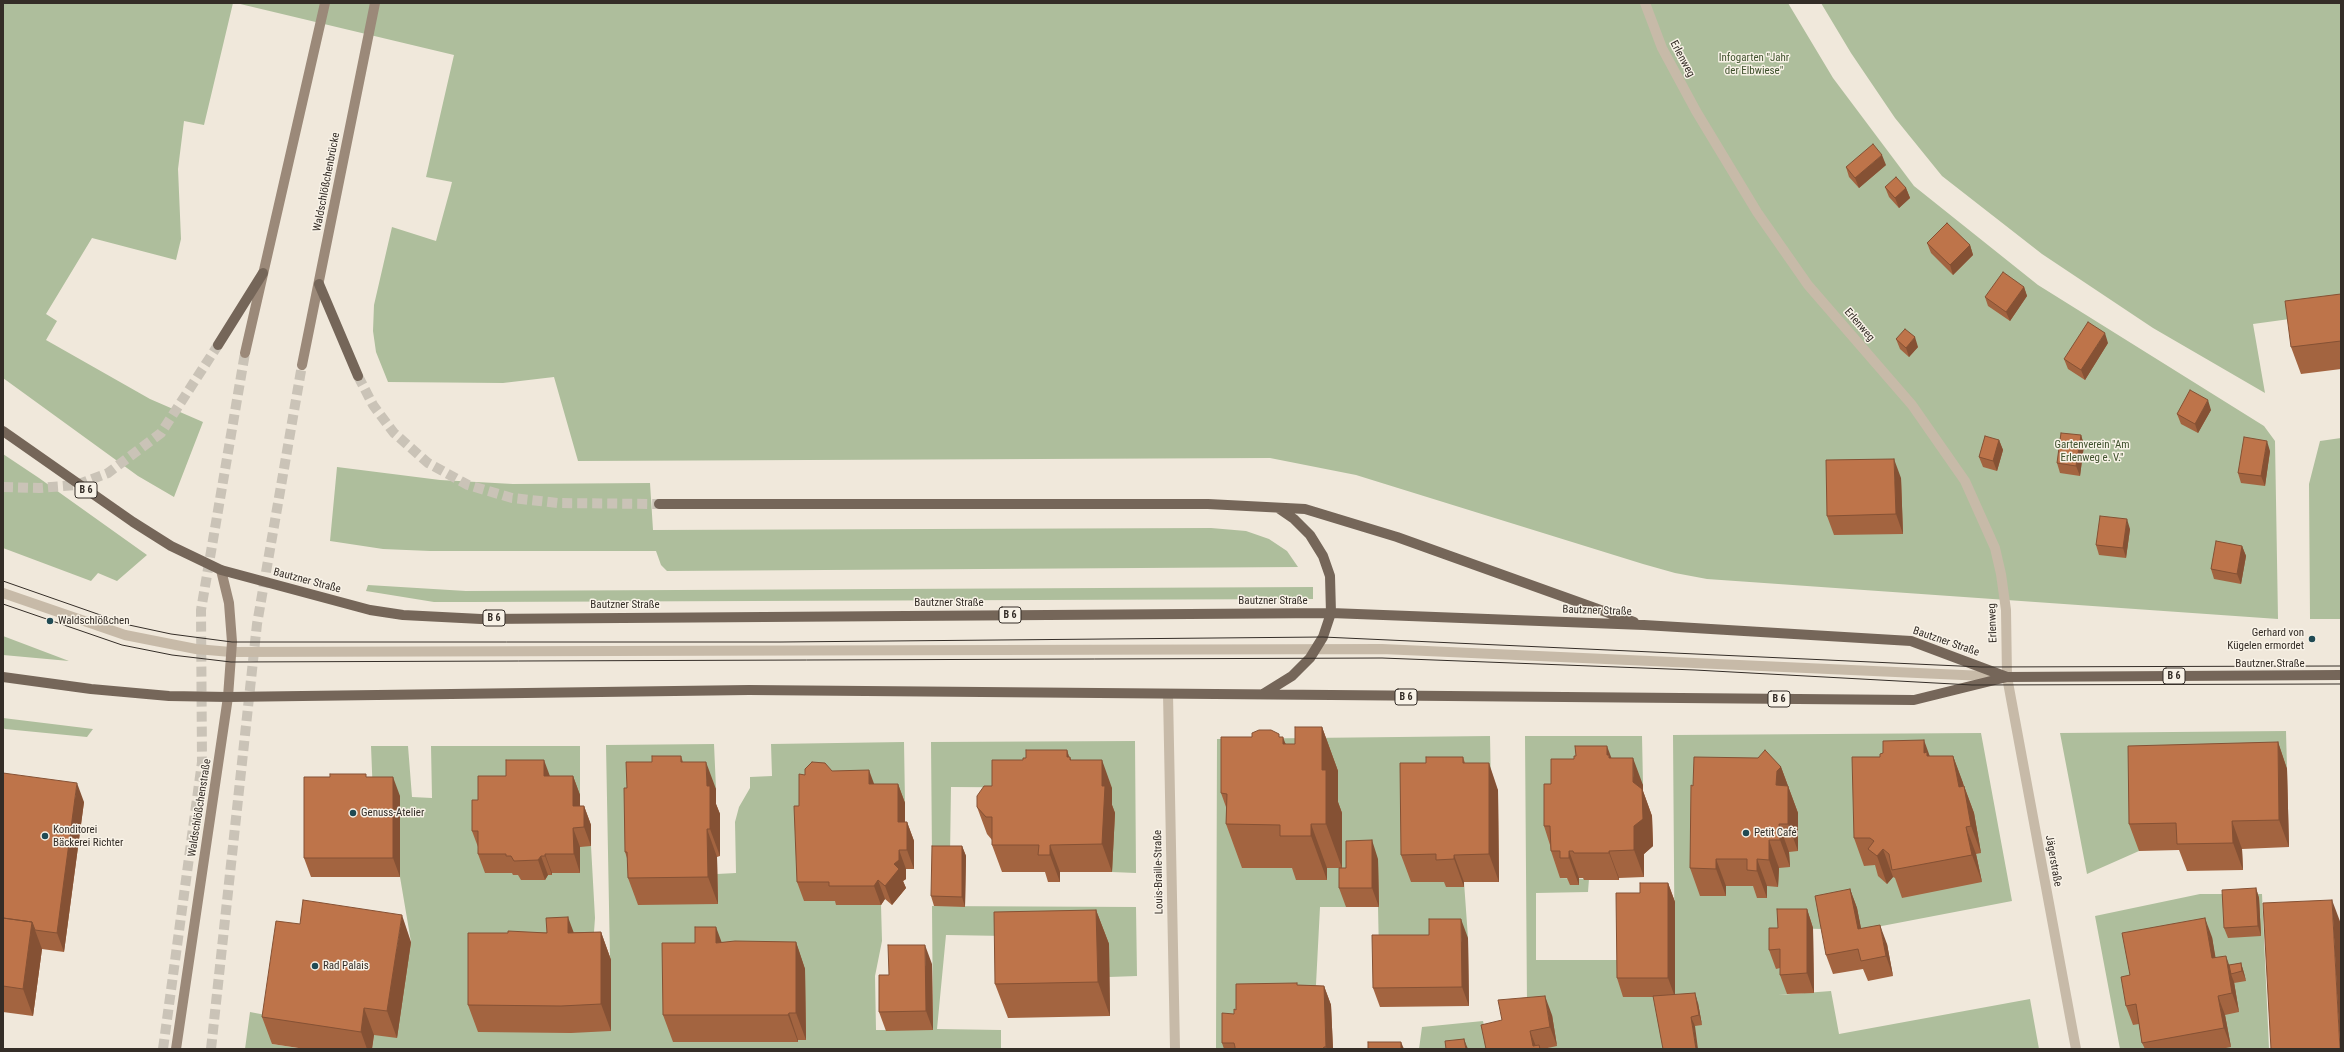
<!DOCTYPE html>
<meta charset="utf-8">
<style>
body{margin:0}
#map{position:relative;width:2344px;height:1052px;overflow:hidden;background:#f0e8db;font-family:"Roboto Condensed",sans-serif}
canvas{display:block}
.frame{position:absolute;inset:0;border:4px solid #342d27;pointer-events:none}
</style>
<div id="map">
<canvas width="2344" height="1052"></canvas>
<div class="frame"></div>
</div>
<script>
const c = document.querySelector('canvas').getContext('2d');
c.lineJoin = 'round';
function paint(path, color) { c.fillStyle = color; c.fill(path, 'evenodd'); }
const toPath = rows => new Path2D(rows.map(r => 'M' + r).join(''));
function strokePath(path, color, width, dash) { c.strokeStyle = color; c.lineWidth = width; c.lineCap = dash ? 'butt' : 'round'; c.setLineDash(dash || []); c.stroke(path); }
function drawText(font, color, halo, rows, align = 'center') {
  c.font = font + ' "Roboto Condensed",sans-serif'; c.lineWidth = 3; c.setLineDash([]); c.textBaseline = 'middle'; c.strokeStyle = halo; c.fillStyle = color; for (const [text, x, y, turn = 0] of rows) {
    c.save(); c.translate(x, y); c.rotate((+turn || 0) * Math.PI / 180); c.textAlign = isNaN(turn) ? turn : align; if (halo) c.strokeText(text, 0, 0); c.fillText(text, 0, 0); c.restore();
  }
}
paint(toPath([
 [3,3,233,3,204,125,184,121,178,169,181,239,176,260,92,238,46,314,57,321,46,340,150,399,203,422,174,497,138,476,3,378],
 [236,3,1788,3,1833,78,1914,186,2038,285,2264,426,2275,441,2278,619,1707,579,1675,573,1643,564,1356,475,1270,458,578,461,554,377,503,383,388,382,376,352,373,331,374,305,392,227,436,241,450,190,452,182,426,177,454,55],
 [1821,3,2341,3,2341,312,2253,324,2265,393,2153,328,2042,254,1942,176,1895,118,1851,53],
 [2341,438,2341,619,2310,619,2309,484,2320,441],
 [3,454,39,478,147,555,117,581,98,573,91,581,3,548],
 [337,467,440,480,513,484,650,483,653,530,1211,528,1246,531,1269,539,1287,551,1298,567,667,571,661,565,656,551,430,551,383,549,330,541],
 [368,585,466,591,1313,587,1313,599,473,602,434,602,366,591],
 [3,636,69,661,3,655],
 [3,718,93,729,87,737,5,729,3,728],
 [2286,731,2287,769,2138,773,2139,851,2087,874,2060,733],
 [1981,733,2012,901,1861,930,1784,928,1787,994,1778,995,1831,991,1839,1034,2030,999,2039,1049,1543,1049,1557,1045,1527,1006,1525,736,1642,736,1643,785,1560,878,1589,879,1588,892,1536,893,1536,960,1623,960,1675,997,1673,735],
 [1490,736,1491,790,1411,882,1464,882,1468,938,1436,938,1379,954,1378,907,1320,907,1315,1004,1243,1049,1216,1049,1217,739],
 [1135,741,1136,873,1112,872,1112,788,951,787,950,856,932,856,931,742],
 [904,742,905,803,881,905,882,941,875,976,876,1030,933,1030,932,906,1136,907,1137,976,1109,977,1109,944,1006,936,946,935,937,1029,1001,1030,1001,1049,372,1049,374,1035,411,942,400,877,400,796,373,796,371,746,408,746,412,797,432,798,431,746,580,746,580,846,591,846,595,918,593,946,610,960,606,745,714,744,716,789,636,790,718,904,717,874,736,873,735,822,739,807,750,788,750,777,772,776,771,744],
 [2200,894,2262,894,2269,1049,2120,1049,2095,916],
 [250,1012,276,1017,272,1044,305,1049,245,1049],
 [1483,1021,1489,1049,1419,1049,1422,1027]
]), '#aebe9c');
strokePath(toPath([
 [163,1049,202,762,201,610,245,353],
 [211,1049,257,624,302,365]
]), '#cac3b7', 10, [10, 5]);
strokePath(toPath([
 [358,376,373,405,394,433,428,463,468,485,512,498,558,503,659,504],
 [3,487,39,488,76,485,108,473,161,433,218,345]
]), '#cac3b7', 10, [10, 5]);
strokePath(toPath([
 [3,593,125,635,196,649,231,652,1382,649,2007,677,2006,610,2001,574,1995,548,1965,481,1912,405,1808,285,1757,212,1696,111,1662,48,1645,3]
]), '#c7baa8', 10);
strokePath(toPath([
 [2007,677,2076,1049],
 [1168,694,1175,1049]
]), '#c7baa8', 10);
strokePath(toPath([
 [245,353,325,3],
 [302,365,375,3],
 [176,1049,228,697,232,642,229,603,221,570]
]), '#9b8979', 10);
strokePath(toPath([
 [319,284,358,376],
 [218,345,263,273],
 [3,431,133,522,171,546,221,570,370,610,403,615,481,619,1331,613,1644,625,1911,641,2007,677],
 [659,504,1208,504,1305,509,1397,537,1634,622],
 [3,677,91,689,169,696,228,697,749,690,1914,700,2007,677,2341,675],
 [1263,694,1292,676,1310,658,1323,637,1331,613,1330,576,1323,556,1310,535,1294,519,1278,508]
]), '#756659', 10);
strokePath(toPath([
 [3,581,129,625,171,634,232,642,781,642,1323,637,1981,667,2341,666],
 [3,604,122,645,172,655,231,662,1382,658,1695,670,1972,685,2341,684]
]), '#342d27', 1);
paint(toPath([
 [1886,165,1859,188,1849,177,1846,167],
 [1885,187,1906,188,1910,198,1899,208,1889,197],
 [1927,243,1970,245,1973,255,1953,275,1931,253],
 [2024,287,2027,296,2010,321,1988,306,1985,297],
 [2341,294,2341,369,2301,374,2291,347],
 [1896,339,1918,347,1909,357,1900,349],
 [2108,343,2085,380,2068,369,2064,359],
 [2211,410,2198,433,2181,424,2177,414],
 [2081,435,2084,445,2080,476,2060,473,2057,463],
 [1999,440,2003,450,1997,471,1983,467,1979,457],
 [2270,451,2265,486,2241,483,2238,473],
 [1901,478,1903,534,1834,535,1827,516],
 [2130,529,2126,558,2099,555,2096,545],
 [2242,546,2246,556,2241,584,2214,579,2211,569],
 [1322,727,1338,771,1338,802,1342,813,1342,868,1346,868,1378,859,1379,907,1346,907,1339,888,1339,868,1327,868,1327,880,1296,880,1292,868,1242,868,1226,824,1226,807,1221,793,1280,737,1286,744,1295,744],
 [2278,742,2287,769,2289,847,2242,849,2243,870,2187,871,2179,850,2139,851,2129,824],
 [1067,750,1069,757,1071,760,1112,788,1112,805,1115,813,1112,872,1060,872,1060,882,1048,882,1045,872,1002,872,992,845,992,840,987,834,977,807,992,786,1026,758],
 [681,756,683,762,716,789,716,804,720,814,720,856,717,857,718,904,638,905,628,878,628,861,625,852,652,762],
 [1930,756,1953,756,1974,813,1981,853,1976,854,1982,882,1902,898,1895,878,1893,877,1887,884,1878,876,1875,865,1864,866,1854,838],
 [1463,757,1465,763,1498,790,1499,882,1464,882,1464,887,1446,887,1444,882,1411,882,1401,855,1426,763],
 [1612,758,1643,785,1643,791,1652,816,1653,846,1644,854,1644,877,1619,878,1619,880,1584,880,1583,878,1579,878,1579,885,1570,885,1567,878,1560,878,1551,851,1550,845,1544,826,1551,784,1574,759],
 [1781,767,1798,813,1798,851,1789,852,1790,867,1779,868,1778,887,1767,886,1767,898,1757,898,1753,886,1726,886,1726,896,1700,896,1690,868,1693,786],
 [832,771,874,784,898,784,905,803,905,822,907,822,914,841,914,869,906,869,906,879,903,881,906,888,892,905,885,899,881,905,836,905,835,901,804,901,797,882,799,806,805,775],
 [3,773,84,802,64,952,42,949,33,1016,3,1012],
 [550,776,573,776,580,795,580,806,584,806,591,825,591,846,580,847,580,873,552,873,552,875,548,875,545,880,521,880,518,875,513,875,512,873,485,873,478,854,478,847,472,831,478,800],
 [367,777,400,796,400,877,311,877,304,858],
 [962,846,966,856,965,907,934,906,931,896],
 [1668,883,1675,902,1675,995,1698,1003,1702,1025,1695,1026,1653,997,1623,997,1617,978,1640,893],
 [2256,888,2259,898,2261,936,2228,938,2224,928],
 [1850,889,1857,908,1861,929,1887,944,1893,976,1868,981,1863,969,1833,974,1826,955],
 [1807,909,1813,928,1814,993,1787,994,1780,975,1780,968,1776,969,1769,950,1778,928],
 [1096,910,1109,944,1110,1016,1008,1018,995,984],
 [601,932,611,960,611,1031,571,1033,478,1032,468,1005,508,933],
 [2212,937,2215,957,2229,965,2241,963,2244,973,2246,981,2234,983,2234,982,2239,1012,2225,1015,2231,1047,2221,1049,2145,1049,2142,1043,2139,1024,2133,1025,2126,1006,2130,975],
 [1468,938,1469,1006,1380,1007,1373,988],
 [411,942,397,1038,374,1035,372,1049,305,1049,272,1044,262,1017],
 [722,942,796,942,805,969,806,1040,798,1040,798,1042,673,1042,663,1015],
 [932,964,933,1030,886,1031,879,1012,889,975],
 [1298,985,1324,986,1331,1005,1333,1049,1224,1049,1222,1043,1234,1014],
 [1552,1015,1557,1046,1543,1049,1486,1049]
]), '#a36440');
paint(toPath([
 [1882,155,1886,165,1859,188,1855,178],
 [1906,188,1910,198,1899,208,1895,198],
 [1970,245,1973,255,1953,275,1950,265],
 [2024,287,2027,296,2010,321,2006,312],
 [2105,333,2108,343,2085,380,2081,370],
 [1915,337,1918,347,1909,357,1906,348],
 [2208,400,2211,410,2198,433,2195,424],
 [2081,435,2084,445,2080,476,2076,466],
 [1999,440,2003,450,1997,471,1993,461],
 [2267,441,2270,451,2265,486,2261,476],
 [1894,459,1901,478,1903,534,1896,514],
 [2127,519,2130,529,2126,558,2123,548],
 [2242,546,2246,556,2241,584,2237,574],
 [1322,727,1338,771,1338,802,1342,813,1342,868,1326,824,1322,770],
 [1283,737,1299,781,1283,744],
 [1924,740,1934,768,1924,753],
 [2278,742,2287,769,2289,847,2279,820],
 [1607,746,1617,773,1607,755],
 [1067,750,1070,760,1070,757,1080,785,1067,757],
 [1953,756,1963,783,1969,814,1959,787],
 [1633,758,1643,785,1643,791,1652,816,1653,846,1644,854,1644,877,1634,850],
 [544,760,551,779,544,776],
 [1102,760,1112,788,1112,805,1115,813,1112,872,1102,844],
 [706,762,716,789,716,804,720,814,720,856,710,829,707,786],
 [1489,763,1498,790,1499,882,1489,854],
 [1781,767,1798,813,1798,851,1788,824,1776,785,1777,771],
 [869,770,876,789,869,784],
 [573,776,580,795,580,825,573,806],
 [393,777,400,796,400,877,393,858],
 [77,783,84,802,64,952,57,933],
 [898,784,905,803,905,841,898,822],
 [1964,786,1974,813,1981,853,1971,826],
 [584,806,591,825,591,846,584,827],
 [2232,821,2242,849,2243,870,2233,843],
 [907,822,914,841,914,869,907,850],
 [1311,824,1327,868,1327,880,1311,836],
 [1779,824,1789,852,1790,867,1780,840],
 [1966,827,1976,854,1982,882,1972,855],
 [573,828,580,847,580,873,574,854],
 [707,829,717,857,718,904,708,877],
 [1372,840,1378,859,1379,907,1372,888],
 [1769,840,1779,868,1778,887,1769,860],
 [1050,845,1060,872,1060,882,1050,855],
 [962,846,966,856,965,907,962,897],
 [1883,849,1893,877,1887,884,1877,856],
 [899,850,906,869,906,879,903,881,906,888,892,905,885,886,894,864],
 [1569,851,1579,878,1579,885,1569,858],
 [1609,851,1619,878,1619,880,1609,853],
 [545,854,552,873,552,875,545,856],
 [1454,855,1464,882,1464,887,1454,859],
 [541,856,548,875,545,880,538,860],
 [1716,859,1726,886,1726,896,1716,869],
 [1757,859,1767,886,1767,898,1757,871],
 [878,880,885,899,881,905,874,886],
 [1668,883,1675,902,1675,997,1668,978],
 [2256,888,2259,898,2261,936,2258,926],
 [1850,889,1857,908,1865,948,1858,929],
 [2332,900,2341,924,2341,1049,2340,1049],
 [1807,909,1813,928,1814,993,1807,973],
 [1096,910,1109,944,1110,1016,1098,982],
 [402,915,411,942,397,1038,387,1011],
 [568,917,578,944,568,933],
 [2205,918,2212,937,2219,977,2212,958],
 [1461,919,1468,938,1469,1006,1462,987],
 [32,922,42,949,33,1016,23,989],
 [1880,925,1887,944,1893,976,1886,956],
 [716,927,726,954,716,943],
 [601,932,611,960,611,1031,601,1004],
 [796,942,805,969,806,1040,796,1013],
 [925,945,932,964,933,1030,926,1011],
 [2226,956,2232,973,2231,974,2234,982,2239,1012,2232,993],
 [2241,963,2244,973,2246,981,2242,971],
 [1324,986,1331,1005,1333,1049,1327,1049,1326,1047],
 [1695,993,1698,1003,1702,1025,1699,1015],
 [1545,996,1552,1015,1557,1046,1550,1027],
 [2218,996,2225,1015,2231,1047,2224,1028],
 [364,1008,374,1035,372,1049,367,1049,361,1032],
 [789,1013,798,1040,798,1042,788,1015],
 [1691,1017,1695,1026,1698,1049,1696,1049],
 [1530,1031,1537,1049,1533,1046],
 [1464,1039,1468,1049,1466,1049],
 [1401,1042,1404,1049,1401,1049]
]), '#855134');
const building = toPath([
 [1873,144,1882,155,1855,178,1846,167,1873,144],
 [1896,177,1906,188,1895,198,1885,187,1896,177],
 [1947,223,1970,245,1950,265,1927,243,1947,223],
 [2003,272,2024,287,2006,312,1985,297,2003,272],
 [2341,294,2341,341,2291,347,2285,301,2341,294],
 [2088,322,2105,333,2081,370,2064,359,2088,322],
 [1905,329,1915,337,1906,348,1896,339,1905,329],
 [2190,390,2208,400,2195,424,2177,414,2190,390],
 [2061,433,2081,435,2076,466,2057,463,2061,433],
 [1985,436,1999,440,1993,461,1979,457,1985,436],
 [2244,437,2267,441,2261,476,2238,473,2244,437],
 [1894,459,1896,514,1827,516,1826,460,1894,459],
 [2100,516,2127,519,2123,548,2096,545,2100,516],
 [2216,541,2242,546,2237,574,2211,569,2216,541],
 [1295,727,1322,727,1322,770,1326,770,1326,824,1311,824,1311,836,1280,836,1280,825,1226,824,1227,794,1221,793,1221,737,1252,737,1252,733,1259,730,1271,730,1279,734,1279,737,1283,737,1283,744,1295,744,1295,727],
 [1924,740,1924,753,1927,752,1927,756,1953,756,1959,787,1964,786,1971,826,1966,827,1972,855,1892,870,1889,854,1883,849,1877,856,1868,849,1874,841,1870,838,1854,838,1852,757,1880,757,1880,754,1883,753,1883,741,1924,740],
 [2278,742,2279,820,2232,821,2233,843,2177,844,2176,823,2129,824,2128,746,2278,742],
 [1575,746,1607,746,1607,755,1609,755,1609,758,1633,758,1633,782,1642,789,1643,819,1634,826,1634,850,1609,851,1609,853,1574,853,1573,851,1569,851,1569,858,1560,858,1560,851,1551,851,1550,826,1544,826,1544,784,1551,784,1551,759,1574,759,1574,756,1576,756,1575,746],
 [1026,750,1067,750,1067,757,1070,757,1070,760,1102,760,1102,786,1105,786,1102,844,1050,845,1050,855,1038,855,1039,845,992,845,992,817,986,817,977,807,977,796,984,786,992,786,992,760,1023,760,1023,758,1026,758,1026,750],
 [1765,750,1781,767,1777,771,1776,785,1788,786,1788,824,1779,824,1780,840,1769,840,1769,860,1757,859,1757,871,1747,870,1747,859,1716,859,1716,869,1690,868,1691,785,1693,786,1694,757,1758,758,1765,750],
 [652,756,681,756,681,762,706,762,707,786,710,786,710,829,707,829,708,877,628,878,627,852,625,852,624,788,627,788,626,762,652,762,652,756],
 [1426,757,1463,757,1463,763,1489,763,1489,854,1454,855,1454,859,1436,860,1436,854,1401,855,1400,763,1426,763,1426,757],
 [506,760,544,760,544,776,573,776,573,806,584,806,584,827,573,828,574,854,545,854,545,856,541,856,538,860,514,861,511,856,506,856,506,854,478,854,478,831,472,831,472,800,478,800,478,776,506,776,506,760],
 [812,762,825,763,832,771,869,770,869,784,898,784,898,822,907,822,907,850,899,850,899,860,894,864,899,869,885,886,878,880,874,886,829,886,829,882,797,882,794,806,799,806,799,774,805,775,805,769,812,762],
 [3,773,77,783,57,933,35,930,32,922,3,918,3,773],
 [330,774,366,774,366,777,393,777,393,858,304,858,304,777,330,777,330,774],
 [1372,840,1372,888,1339,888,1339,868,1346,868,1346,841,1372,840],
 [932,846,962,846,962,897,931,896,932,846],
 [1640,883,1668,883,1668,978,1617,978,1616,893,1640,893,1640,883],
 [2256,888,2258,926,2224,928,2222,890,2256,888],
 [1850,889,1858,929,1880,925,1886,956,1861,961,1858,949,1826,955,1815,896,1850,889],
 [303,900,402,915,387,1011,364,1008,361,1032,262,1017,276,921,300,924,303,900],
 [2332,900,2340,1049,2271,1049,2263,903,2332,900],
 [1777,909,1807,909,1807,973,1780,975,1780,949,1769,950,1769,928,1778,928,1777,909],
 [1096,910,1098,982,995,984,994,912,1096,910],
 [568,917,568,933,601,932,601,1004,561,1006,468,1005,468,933,508,933,508,931,547,933,546,918,568,917],
 [3,918,32,922,23,989,3,986,3,918],
 [2205,918,2212,958,2226,956,2232,993,2218,996,2224,1028,2142,1043,2136,1004,2126,1006,2121,977,2130,975,2122,933,2205,918],
 [1429,919,1461,919,1462,987,1373,988,1372,935,1429,935,1429,919],
 [695,927,716,927,716,943,735,941,796,942,796,1013,789,1013,788,1015,663,1015,662,943,695,943,695,927],
 [888,945,925,945,926,1011,879,1012,879,975,889,975,888,945],
 [2241,963,2242,971,2231,974,2229,965,2241,963],
 [1297,983,1297,985,1324,986,1326,1047,1324,1047,1323,1049,1235,1049,1235,1047,1234,1043,1222,1043,1222,1013,1234,1014,1234,1009,1236,1010,1236,984,1297,983],
 [1695,993,1699,1015,1691,1017,1696,1049,1663,1049,1653,996,1695,993],
 [1545,996,1550,1027,1530,1031,1533,1046,1539,1045,1540,1049,1486,1049,1481,1025,1502,1020,1498,1000,1545,996],
 [1464,1039,1466,1049,1446,1049,1445,1041,1464,1039],
 [1368,1042,1401,1042,1401,1049,1368,1049,1368,1042]
]);
paint(building, '#be744a');
strokePath(building, '#855134', 1);
for (const [x, y, r, color] of [
 [50,621,4,"#204a53"],
 [2312,639,4,"#204a53"],
 [353,813,4,"#204a53"],
 [1746,833,4,"#204a53"],
 [45,836,4,"#204a53"],
 [315,966,4,"#204a53"]
]) { const dot = new Path2D(); dot.arc(x, y, r, 0, 2 * Math.PI); c.fillStyle = color; c.fill(dot); strokePath(dot, '#f8f2e7', 1.5); }
for (const [x, y, w] of [
 [86,490,22],
 [1010,615,22],
 [494,618,22],
 [2174,676,22],
 [1406,697,22],
 [1779,699,22]
]) { const box = new Path2D(); box.roundRect(x - w / 2, y - 8, w, 16, 3); c.fillStyle = '#f8f2e7'; c.fill(box); strokePath(box, '#342d27', 1); }
drawText('bold 10px', '#342d27', null, [
 ["B 6",86,490],
 ["B 6",1010,615],
 ["B 6",494,618],
 ["B 6",2174,676],
 ["B 6",1406,697],
 ["B 6",1779,699]
]);
drawText('11px', '#3f512d', '#f8f2e7', [
 ["Infogarten \"Jahr",1754,58],
 ["der Elbwiese\"",1754,71],
 ["Gartenverein \"Am",2092,445],
 ["Erlenweg e. V.\"",2092,458]
]);
drawText('11px', '#342d27', '#f8f2e7', [
 ["Erlenweg",1682,59,62],
 ["Waldschlößchenbrücke",327,182,-79],
 ["Erlenweg",1859,325,49],
 ["Bautzner Straße",307,581,15],
 ["Bautzner Straße",1273,601],
 ["Bautzner Straße",949,603],
 ["Bautzner Straße",625,605],
 ["Bautzner Straße",1597,611,2],
 ["Erlenweg",1993,623,-92],
 ["Bautzner Straße",1946,642,19],
 ["Bautzner Straße",2270,664],
 ["Waldschlößchenstraße",200,808,-81],
 ["Jägerstraße",2053,861,80],
 ["Louis-Braille-Straße",1159,872,-91]
]);
drawText('11px', '#342d27', '#f8f2e7', [
 ["Waldschlößchen",58,621],
 ["Gerhard von",2304,633,"right"],
 ["Kügelen ermordet",2304,646,"right"],
 ["Genuss-Atelier",361,813],
 ["Konditorei",53,830],
 ["Bäckerei Richter",53,843],
 ["Petit Café",1754,833],
 ["Rad Palais",323,966]
], 'left');
</script>
